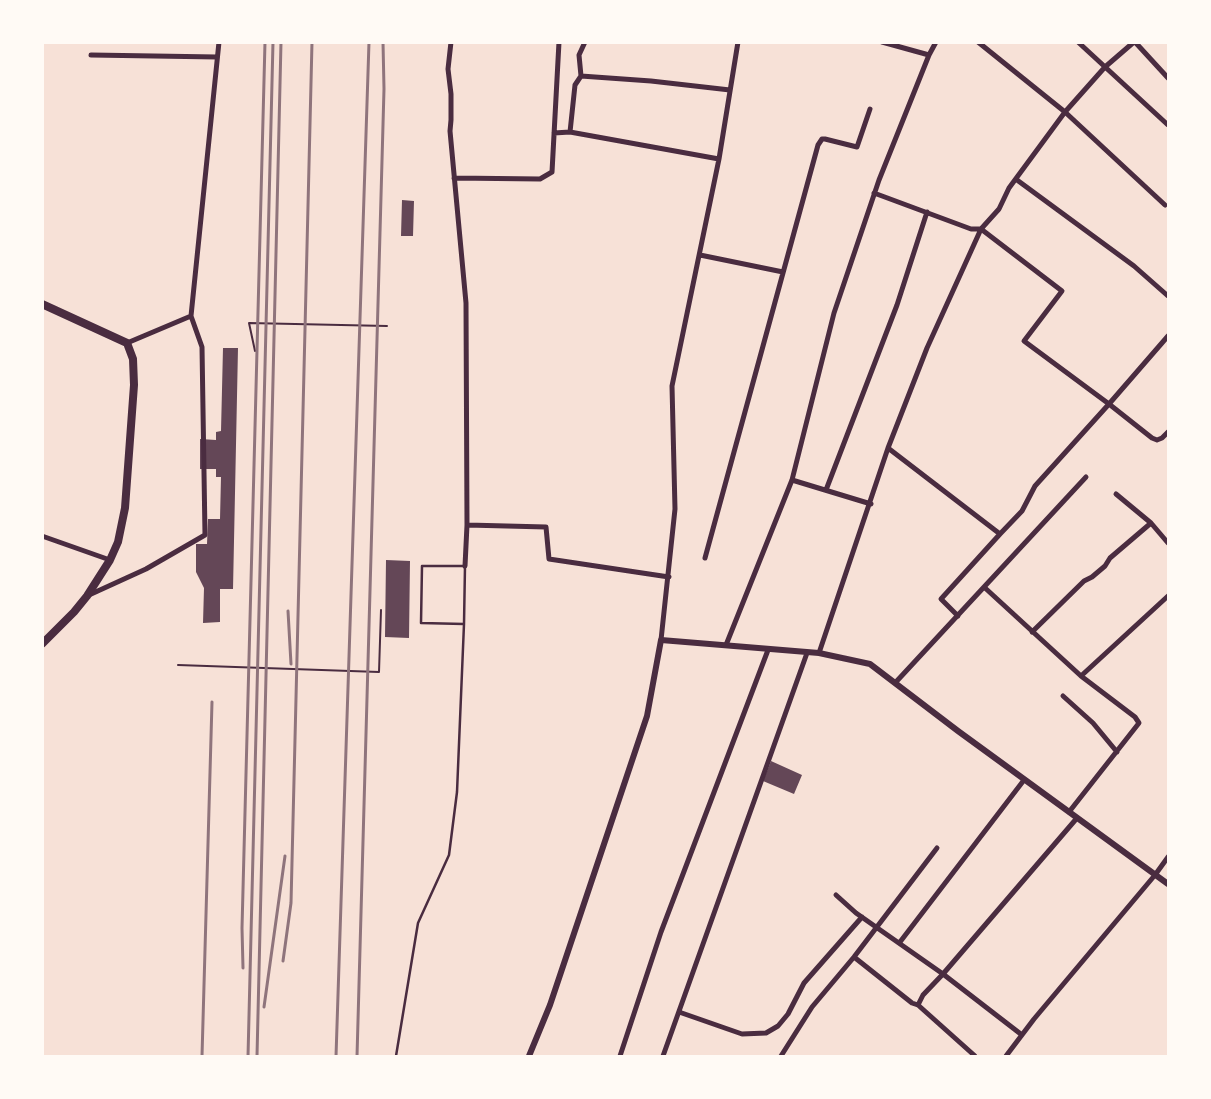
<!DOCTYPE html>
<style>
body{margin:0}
#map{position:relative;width:1211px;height:1099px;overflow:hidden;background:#f7e1d7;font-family:Manrope,sans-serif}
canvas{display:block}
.frame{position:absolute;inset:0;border:44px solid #fffaf5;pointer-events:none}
</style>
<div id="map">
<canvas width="1211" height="1099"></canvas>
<div class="frame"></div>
</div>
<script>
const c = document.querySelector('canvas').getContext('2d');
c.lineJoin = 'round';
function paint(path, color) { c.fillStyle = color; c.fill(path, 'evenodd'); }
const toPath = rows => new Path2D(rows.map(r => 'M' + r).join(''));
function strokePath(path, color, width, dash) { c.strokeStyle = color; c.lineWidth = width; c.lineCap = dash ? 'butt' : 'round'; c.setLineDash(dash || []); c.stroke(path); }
paint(toPath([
 [402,200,414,201,413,236,401,236],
 [223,348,238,348,233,589,220,589,220,622,203,623,204,588,196,572,196,544,207,544,208,519,220,519,221,477,216,477,216,469,200,469,200,439,216,440,216,432,221,431],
 [386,560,410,561,409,638,385,637],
 [771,761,802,775,794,794,763,781]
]), '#644757');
strokePath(toPath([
 [255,351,249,323,387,326],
 [178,665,379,672,381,610]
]), '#4a2c40', 2);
strokePath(toPath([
 [422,566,465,566,464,624,421,623,422,566],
 [396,1056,418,923,449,855,457,792,464,624]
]), '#4a2c40', 2.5);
strokePath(toPath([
 [451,42,448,69,451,94,451,120,450,131,466,303,467,525],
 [585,42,579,55,581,76,575,85,570,132,719,159],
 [882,42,929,55],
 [978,42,1065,112,1165,205],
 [1078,42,1168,125],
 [1135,42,1168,78],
 [91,55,217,57],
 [581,76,651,81,730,90],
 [554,133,570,132],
 [454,178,540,179,552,172,559,42],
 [1017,180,1134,266,1168,296],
 [874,193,971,229,981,229,1062,291,1024,341,1109,404,1035,486,1022,511,1000,534,888,448],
 [700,255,783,272],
 [1168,336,1109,404,1152,438,1157,440,1162,438,1168,432],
 [127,343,191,316],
 [792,480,871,504],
 [826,490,897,305,927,212],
 [1116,494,1151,523,1168,543],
 [42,536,110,560],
 [705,558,818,145,822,139,825,139,857,147,870,109],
 [465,566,467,525,546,527,549,559,669,577],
 [984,587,1081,676,1168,596],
 [89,595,146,569,205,535,202,347,191,316,219,42],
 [958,616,941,599,1000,534],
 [1032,632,1084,581,1092,577,1105,566,1110,558,1151,523],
 [661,640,675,509,672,386,719,159,738,42],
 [726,645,792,480,834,313,879,180,929,55,936,42],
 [819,653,888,448,927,348,981,229,999,209,1009,188,1065,112,1105,67,1134,42],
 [895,683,1086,477],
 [1063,696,1093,723,1117,752],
 [1069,812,1139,723,1135,717,1081,676],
 [836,895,856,913,943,974,1022,1035],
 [900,942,1024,780],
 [854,957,912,1003,918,1005,975,1056],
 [918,1005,923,995,943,974,1077,818],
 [679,1012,742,1034,766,1033,778,1026,788,1014,804,983,862,917],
 [620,1056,661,932,768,650],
 [663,1056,807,653],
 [781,1056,812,1007,854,957,937,848],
 [1006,1056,1034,1019,1155,875,1168,857]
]), '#4a2c40', 5);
strokePath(toPath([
 [529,1056,550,1005,647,716,661,640,819,653,870,664,958,731,1168,884]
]), '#4a2c40', 6);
strokePath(toPath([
 [42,304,127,343,133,359,134,385,125,508,118,542,110,560,87,596,74,612,42,644]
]), '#4a2c40', 8);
strokePath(toPath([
 [288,611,291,664],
 [283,961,291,903,312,42],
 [243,968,242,928,265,42],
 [264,1007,285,856],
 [202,1056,212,702],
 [248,1056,273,42],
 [257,1056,281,42],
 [336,1056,369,42],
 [357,1056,384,89,383,42]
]), '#8f747c', 3);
</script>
